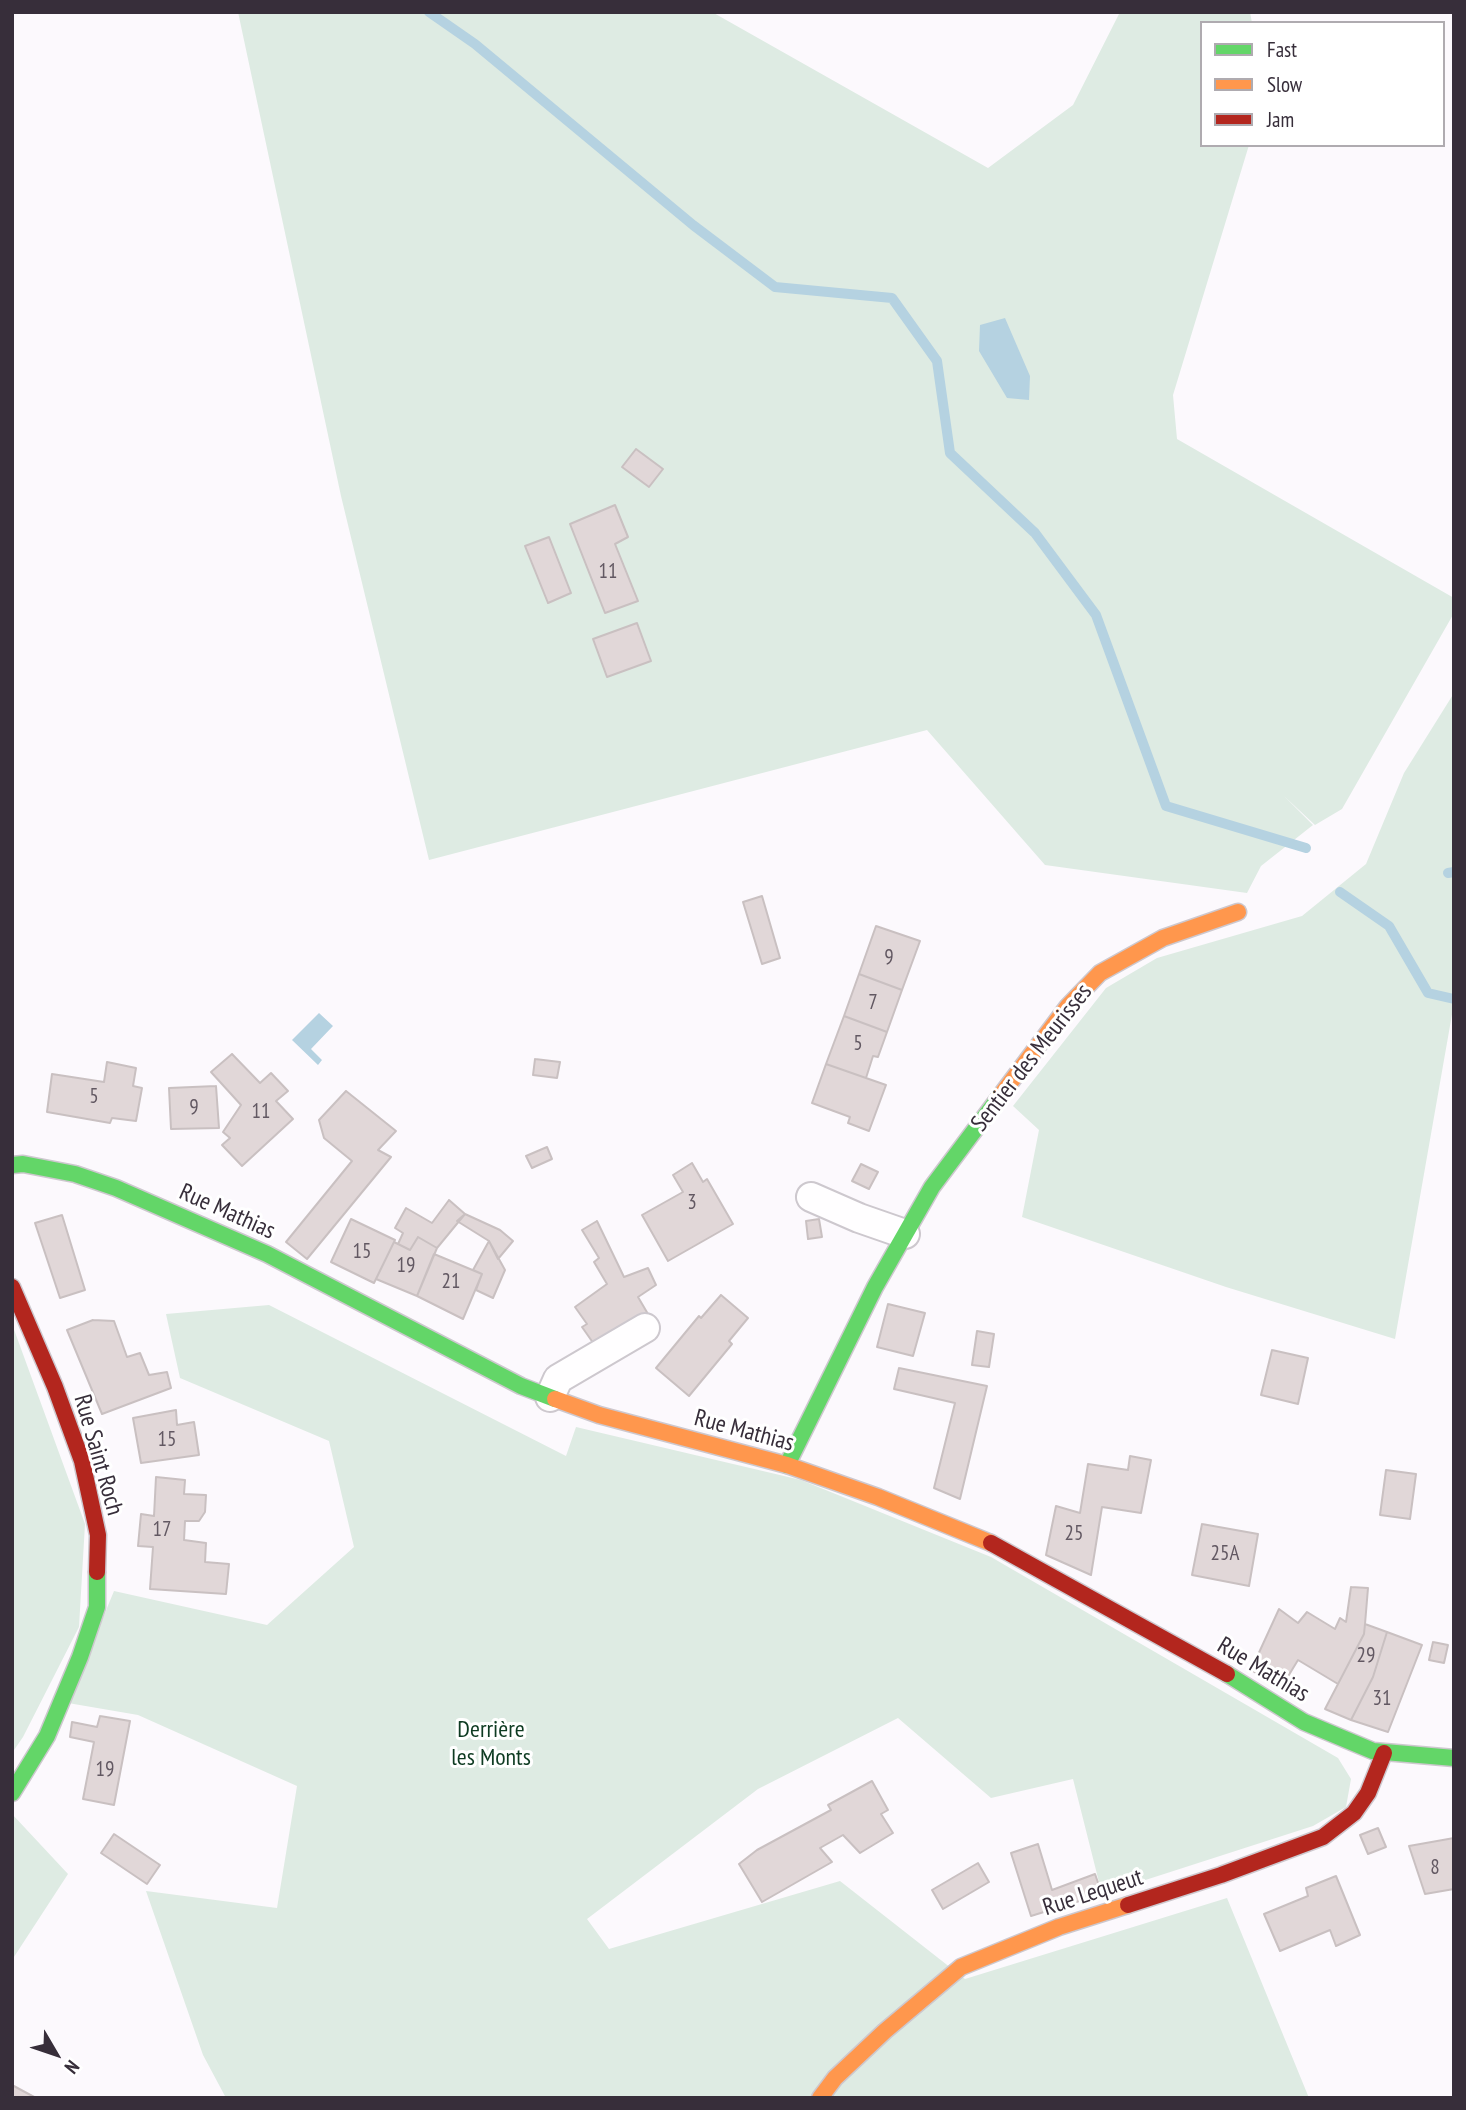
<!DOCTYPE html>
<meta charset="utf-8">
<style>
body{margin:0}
#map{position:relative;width:1466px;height:2110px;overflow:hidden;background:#fcf9fd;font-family:"PT Sans Narrow",sans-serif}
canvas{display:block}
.frame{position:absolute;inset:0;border:14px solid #372e3a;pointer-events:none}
.legend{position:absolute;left:1200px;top:21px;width:245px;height:126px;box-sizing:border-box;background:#fff;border:2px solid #afabb0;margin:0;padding:9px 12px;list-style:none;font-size:21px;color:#372e3a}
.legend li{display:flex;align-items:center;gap:14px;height:35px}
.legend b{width:35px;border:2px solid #afabb0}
.north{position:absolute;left:21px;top:2019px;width:70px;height:70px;-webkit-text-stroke:5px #fff;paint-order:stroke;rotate:129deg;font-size:19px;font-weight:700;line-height:28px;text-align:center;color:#372e3a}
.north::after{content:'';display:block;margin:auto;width:24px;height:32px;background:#372e3a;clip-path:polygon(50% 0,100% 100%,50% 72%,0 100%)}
</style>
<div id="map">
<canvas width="1466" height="2110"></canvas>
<div class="frame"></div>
<ul class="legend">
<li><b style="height:9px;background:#63d668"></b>Fast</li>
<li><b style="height:9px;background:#ff974d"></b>Slow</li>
<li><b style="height:9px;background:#b3261e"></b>Jam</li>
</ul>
<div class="north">N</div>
</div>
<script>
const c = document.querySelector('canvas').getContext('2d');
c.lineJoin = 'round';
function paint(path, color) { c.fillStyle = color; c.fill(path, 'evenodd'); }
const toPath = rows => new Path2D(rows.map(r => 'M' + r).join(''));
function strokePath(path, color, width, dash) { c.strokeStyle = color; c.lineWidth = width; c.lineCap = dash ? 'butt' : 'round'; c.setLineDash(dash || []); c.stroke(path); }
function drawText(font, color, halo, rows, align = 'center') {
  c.font = font + ' "PT Sans Narrow",sans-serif'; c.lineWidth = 6; c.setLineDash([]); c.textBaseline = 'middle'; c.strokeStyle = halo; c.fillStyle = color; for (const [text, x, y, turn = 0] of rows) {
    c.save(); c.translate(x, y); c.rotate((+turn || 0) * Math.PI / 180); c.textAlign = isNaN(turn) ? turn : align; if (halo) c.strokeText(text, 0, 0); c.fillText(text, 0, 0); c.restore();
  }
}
paint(toPath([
 [238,12,712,12,988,168,1073,105,1120,12,1250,12,1252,23,1202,23,1202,145,1249,145,1173,395,1177,439,1454,598,1454,613,1342,809,1315,825,1284,796,1313,825,1261,866,1247,893,1045,865,927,730,429,860,341,496],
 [1454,693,1454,1003,1395,1339,1226,1287,1022,1217,1039,1130,1013,1106,1106,988,1157,958,1302,916,1366,864,1404,773],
 [269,1305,566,1456,576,1427,801,1480,991,1557,1338,1758,1351,1779,1346,1807,1313,1826,1102,1894,1073,1779,991,1798,898,1718,758,1789,587,1919,609,1949,840,1881,965,1979,1227,1898,1309,2098,226,2098,203,2055,146,1891,277,1908,297,1786,138,1715,68,1703,114,1591,267,1625,354,1547,329,1441,180,1378,166,1314],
 [12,1324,85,1524,79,1627,23,1737,12,1753],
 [12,1814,68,1874,12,1960]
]), '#deebe3');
paint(toPath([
 [1005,318,1030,376,1029,400,1007,398,979,351,980,325],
 [319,1013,333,1026,311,1049,322,1060,318,1065,292,1040]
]), '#b5d2e1');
strokePath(toPath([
 [429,12,475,44,693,225,775,287,892,298,937,361,950,453,1035,533,1096,615,1166,806,1306,848],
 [1448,873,1454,872],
 [1340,892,1389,926,1428,993,1454,999]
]), '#b5d2e1', 10);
const building = toPath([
 [636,449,663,469,649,487,622,467,636,449],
 [615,505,628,537,615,544,638,601,605,613,570,524,615,505],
 [549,537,571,593,548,603,525,546,549,537],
 [637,623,651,661,607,677,593,639,637,623],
 [762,896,780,958,762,964,743,902,762,896],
 [876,926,920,941,902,990,859,974,876,926],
 [859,974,902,990,887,1032,844,1016,859,974],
 [844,1016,887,1032,878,1057,873,1056,866,1078,826,1064,844,1016],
 [232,1054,260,1083,271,1073,288,1091,276,1101,293,1119,242,1166,222,1145,230,1138,223,1132,241,1105,211,1072,232,1054],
 [535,1059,560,1062,557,1078,533,1075,535,1059],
 [107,1062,136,1068,133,1086,142,1088,136,1121,112,1118,110,1123,47,1112,52,1074,104,1082,107,1062],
 [826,1064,886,1085,869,1131,848,1123,850,1117,812,1103,826,1064],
 [216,1086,219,1128,171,1129,169,1088,216,1086],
 [346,1091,396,1131,378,1150,391,1157,307,1259,286,1242,352,1161,324,1138,319,1120,346,1091],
 [547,1147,552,1159,532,1168,526,1156,547,1147],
 [692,1163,703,1182,707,1179,733,1224,668,1261,642,1215,683,1192,673,1175,692,1163],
 [861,1164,878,1172,869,1189,852,1181,861,1164],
 [449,1200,465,1214,437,1248,418,1237,410,1250,398,1244,403,1233,395,1228,406,1208,432,1223,449,1200],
 [465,1214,500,1230,513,1241,498,1259,489,1241,457,1221,465,1214],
 [62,1215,85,1290,60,1298,35,1223,62,1215],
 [351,1219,395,1240,374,1283,331,1262,351,1219],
 [819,1219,822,1237,808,1239,806,1221,819,1219],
 [597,1221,624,1277,648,1268,656,1285,638,1297,648,1314,596,1347,582,1327,587,1324,575,1307,607,1284,594,1262,599,1258,582,1230,597,1221],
 [418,1237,437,1248,417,1296,376,1279,394,1242,410,1250,418,1237],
 [489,1241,505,1270,493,1298,476,1290,482,1274,473,1270,489,1241],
 [434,1254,482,1274,463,1319,417,1296,434,1254],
 [721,1295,748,1318,729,1341,732,1344,689,1396,656,1368,699,1316,701,1318,721,1295],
 [888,1304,925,1313,913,1356,877,1347,888,1304],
 [93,1320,114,1321,127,1357,140,1353,149,1375,167,1372,171,1388,102,1414,67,1330,93,1320],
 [977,1331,994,1334,989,1367,972,1365,977,1331],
 [1272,1350,1308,1358,1298,1404,1261,1395,1272,1350],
 [899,1368,987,1386,960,1499,934,1488,955,1403,894,1389,899,1368],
 [176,1410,177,1425,194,1422,199,1455,141,1463,133,1418,176,1410],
 [1130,1456,1151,1460,1141,1513,1102,1507,1091,1575,1046,1555,1056,1506,1080,1513,1088,1464,1128,1470,1130,1456],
 [1386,1470,1416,1474,1410,1519,1380,1515,1386,1470],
 [156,1477,185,1480,184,1494,206,1495,205,1512,199,1521,185,1521,184,1540,206,1543,205,1562,229,1564,226,1594,150,1589,153,1547,138,1546,141,1514,154,1516,156,1477],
 [1202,1524,1258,1534,1249,1586,1192,1575,1202,1524],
 [1351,1587,1368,1588,1365,1624,1364,1634,1338,1684,1298,1660,1281,1688,1251,1670,1279,1609,1298,1623,1307,1612,1335,1629,1340,1618,1346,1622,1351,1587],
 [1365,1624,1387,1632,1373,1677,1351,1720,1325,1709,1364,1634,1365,1624],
 [1387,1632,1422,1645,1388,1732,1351,1720,1373,1677,1387,1632],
 [1433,1642,1448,1645,1444,1663,1429,1660,1433,1642],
 [100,1716,130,1721,114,1805,83,1799,94,1742,70,1737,72,1722,97,1727,100,1716],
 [872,1781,888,1810,881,1814,893,1833,860,1853,843,1835,820,1848,832,1862,762,1902,739,1864,757,1850,831,1810,828,1805,872,1781],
 [1378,1828,1386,1847,1368,1854,1360,1835,1378,1828],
 [114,1834,160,1865,147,1884,101,1853,114,1834],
 [1454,1838,1454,1889,1425,1894,1409,1846,1454,1838],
 [1038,1844,1052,1890,1095,1874,1102,1894,1031,1916,1011,1853,1038,1844],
 [978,1863,989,1882,943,1909,932,1890,978,1863],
 [1336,1876,1360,1935,1336,1946,1330,1930,1280,1951,1264,1914,1308,1896,1306,1888,1336,1876],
 [12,2085,36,2098,12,2098,12,2085]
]);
paint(building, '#e1d7d8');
strokePath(building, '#c9c0c1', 2);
const street = toPath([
 [811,1197,859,1218,905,1234],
 [550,1397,558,1379,645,1328]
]);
const fast = toPath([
 [12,1165,23,1164,75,1174,116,1188,267,1254,521,1386,555,1399],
 [787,1465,875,1287,932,1187,1001,1095],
 [1227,1674,1304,1722,1373,1751,1454,1758],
 [12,1793,47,1736,80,1657,97,1607,97,1572]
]);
const slow = toPath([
 [1001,1095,1068,1006,1100,973,1163,938,1238,912],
 [555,1399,599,1415,787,1465,878,1497,991,1543],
 [820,2098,835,2078,885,2031,961,1967,1059,1927,1128,1905]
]);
const jam = toPath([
 [12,1287,55,1387,82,1461,98,1535,97,1572],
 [991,1543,1227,1674],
 [1128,1905,1221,1875,1323,1837,1354,1813,1368,1793,1384,1753]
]);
strokePath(street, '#cdc8ce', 32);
strokePath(fast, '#cdc8ce', 19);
strokePath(slow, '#cdc8ce', 19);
strokePath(jam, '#cdc8ce', 19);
strokePath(street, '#fffeff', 28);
strokePath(fast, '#63d668', 16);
strokePath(slow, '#ff974d', 16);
strokePath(jam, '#b3261e', 16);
drawText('21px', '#625862', null, [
 ["11",608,572],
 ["9",889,958],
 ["7",873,1003],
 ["5",858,1044],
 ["5",94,1097],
 ["9",194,1108],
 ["11",261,1112],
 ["3",692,1203],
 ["15",362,1252],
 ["19",406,1266],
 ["21",451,1282],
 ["15",167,1440],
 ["17",162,1530],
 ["25",1074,1534],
 ["25A",1225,1554],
 ["29",1366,1656],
 ["31",1382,1699],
 ["19",105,1770],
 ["8",1435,1868]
]);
drawText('24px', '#372e3a', '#fff', [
 ["Sentier des Meurisses",1032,1058,-52],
 ["Rue Mathias",227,1212,24],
 ["Rue Mathias",744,1431,15],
 ["Rue Saint Roch",98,1455,74],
 ["Rue Mathias",1263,1670,31],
 ["Rue Lequeut",1093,1893,-18]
]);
drawText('24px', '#0e3b22', '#fff', [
 ["Derrière",491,1730],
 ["les Monts",491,1758]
]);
</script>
